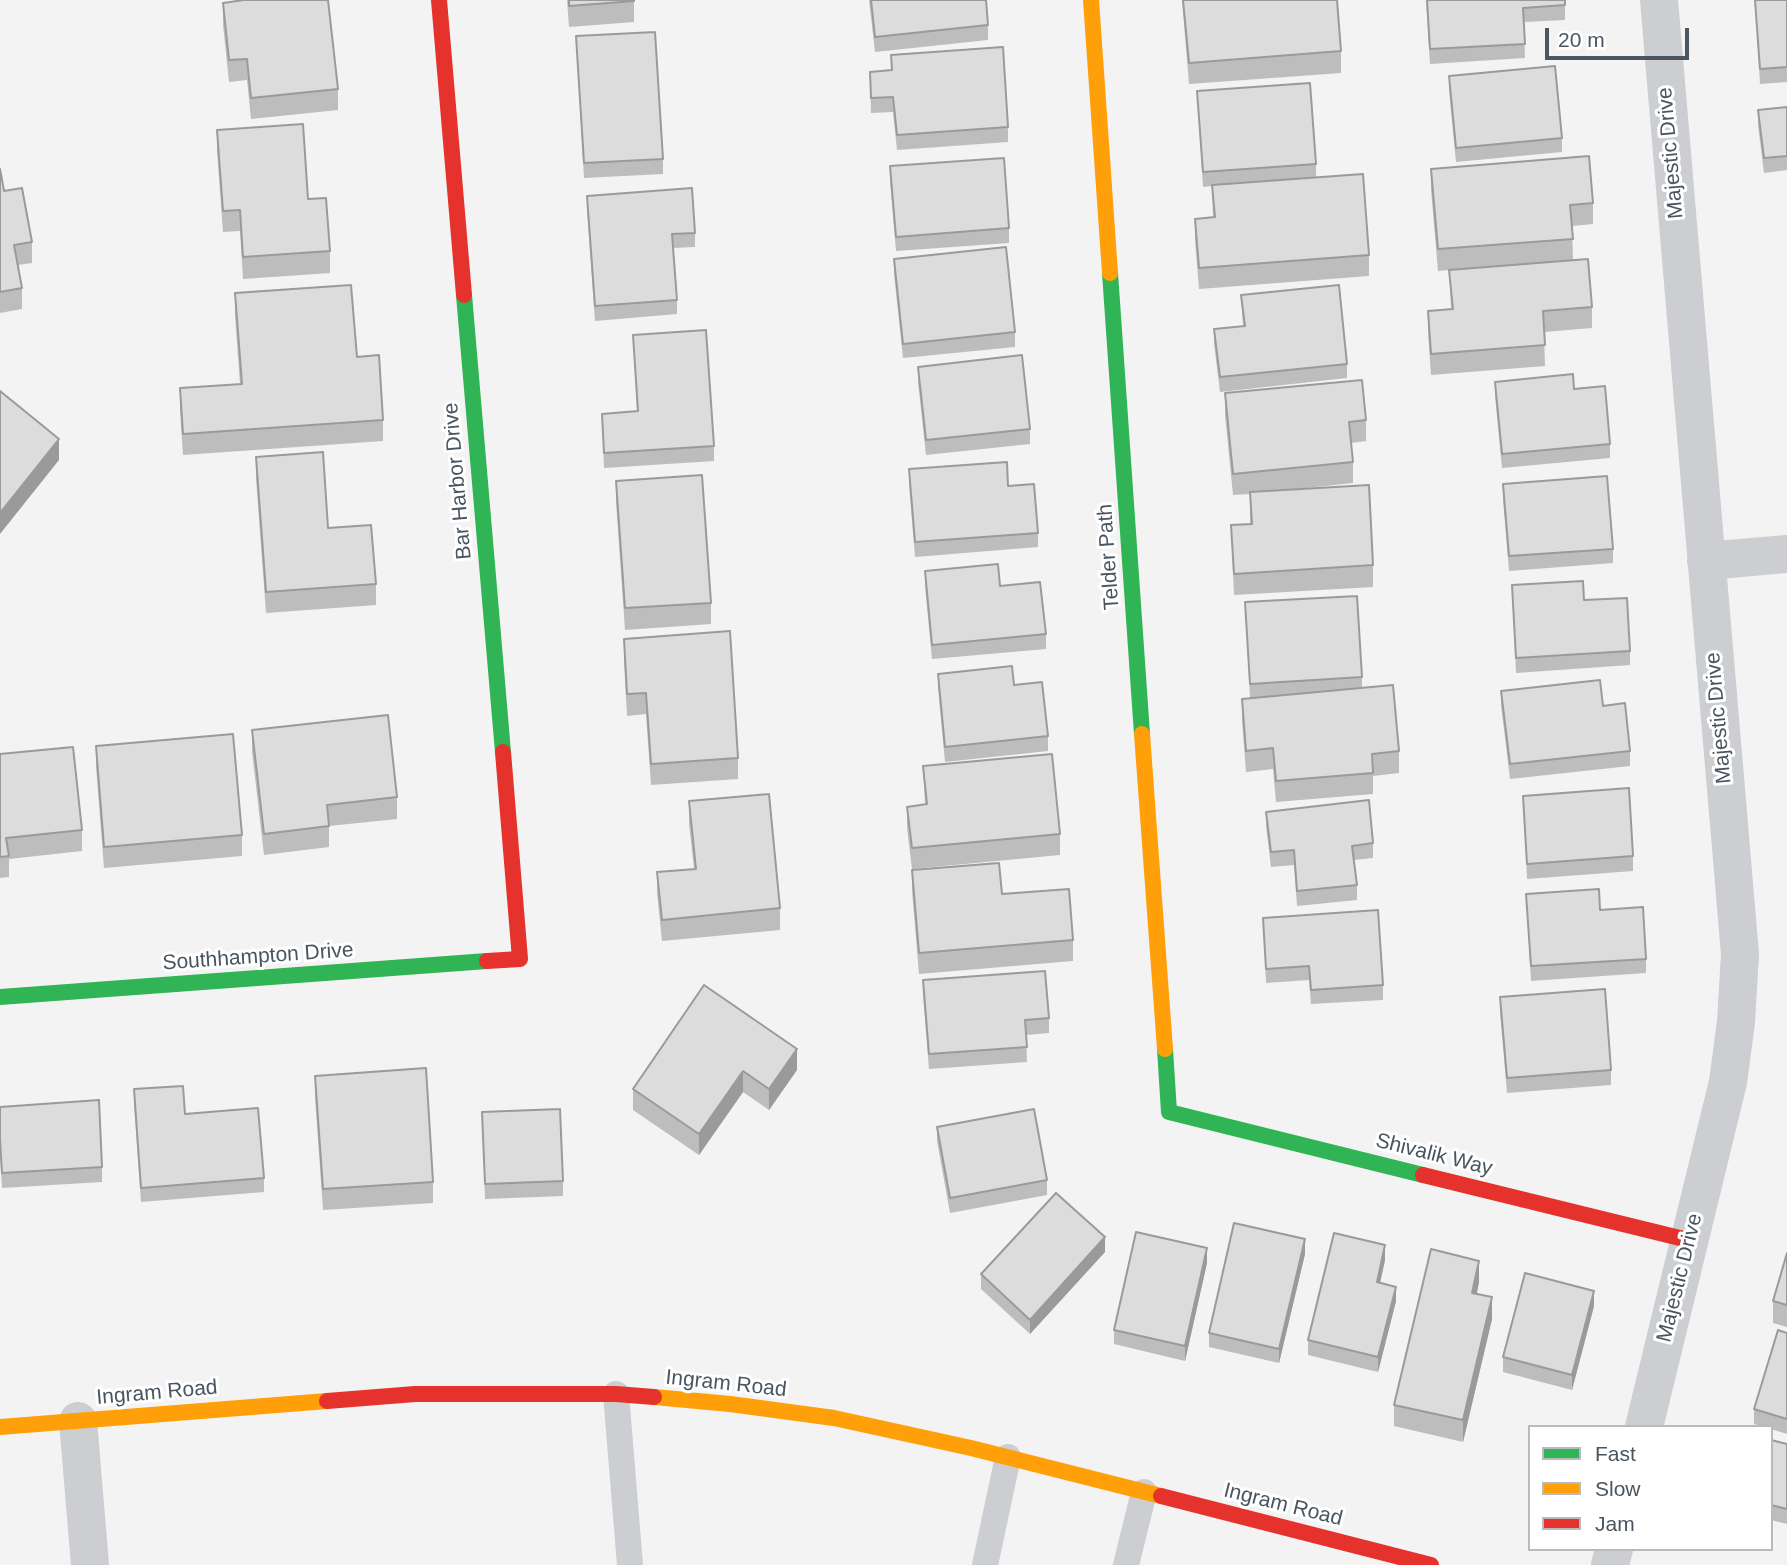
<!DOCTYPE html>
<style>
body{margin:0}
#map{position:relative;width:1787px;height:1565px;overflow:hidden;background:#f3f3f3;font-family:Arial,sans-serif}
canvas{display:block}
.legend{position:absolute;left:1528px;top:1425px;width:245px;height:126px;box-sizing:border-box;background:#fff;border:2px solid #b6bbbf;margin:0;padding:9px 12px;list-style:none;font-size:21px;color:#495560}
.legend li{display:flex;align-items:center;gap:14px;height:35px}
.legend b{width:35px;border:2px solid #b6bbbf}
.scale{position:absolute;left:1545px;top:28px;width:144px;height:32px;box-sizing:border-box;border:4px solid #495560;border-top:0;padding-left:9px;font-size:21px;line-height:24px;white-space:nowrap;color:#495560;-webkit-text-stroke:5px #fff;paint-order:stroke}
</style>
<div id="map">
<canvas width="1787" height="1565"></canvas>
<ul class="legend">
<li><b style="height:9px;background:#30b455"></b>Fast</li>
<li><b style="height:9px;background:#ff9f0a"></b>Slow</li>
<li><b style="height:9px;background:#e5322d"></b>Jam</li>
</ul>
<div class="scale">20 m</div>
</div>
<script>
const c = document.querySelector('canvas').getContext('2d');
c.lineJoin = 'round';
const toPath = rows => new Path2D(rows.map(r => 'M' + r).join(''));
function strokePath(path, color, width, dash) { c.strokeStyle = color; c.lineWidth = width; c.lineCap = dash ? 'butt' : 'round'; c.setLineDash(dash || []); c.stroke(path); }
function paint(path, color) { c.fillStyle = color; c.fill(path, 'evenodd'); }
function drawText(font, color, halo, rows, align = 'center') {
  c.font = font + ' Arial,sans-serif'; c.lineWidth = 6; c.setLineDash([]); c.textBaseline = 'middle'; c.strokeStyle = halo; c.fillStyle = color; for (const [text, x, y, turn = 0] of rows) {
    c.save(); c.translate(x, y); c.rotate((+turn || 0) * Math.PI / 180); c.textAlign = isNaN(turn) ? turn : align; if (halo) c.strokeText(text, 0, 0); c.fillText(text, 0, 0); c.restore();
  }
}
strokePath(toPath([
 [616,1394,630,1565],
 [985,1565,1008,1457],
 [1126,1565,1144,1492]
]), '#ccced1', 26);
strokePath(toPath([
 [1706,561,1787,554],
 [78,1421,90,1565],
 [1644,1427,1728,1082,1736,1022,1740,954,1659,0],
 [1610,1565,1614,1549]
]), '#ccced1', 38);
strokePath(toPath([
 [1110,273,1142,734],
 [464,295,503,752],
 [0,997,487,961],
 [1165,1049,1169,1112,1423,1175]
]), '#30b455', 16);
strokePath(toPath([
 [1091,0,1110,273],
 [1142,734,1165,1049],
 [654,1397,730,1404,834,1418,971,1448,1161,1496],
 [0,1427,327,1401]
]), '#ff9f0a', 16);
strokePath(toPath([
 [439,0,464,295],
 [487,961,520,959,503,752],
 [1423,1175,1688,1240],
 [327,1401,415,1394,616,1394,654,1397],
 [1161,1496,1431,1565]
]), '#e5322d', 16);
paint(toPath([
 [241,0,328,0,338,89,338,110,251,119,247,80,229,82,223,25,223,3,241,1],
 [567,0,634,0,634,22,569,27],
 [869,0,986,0,988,25,988,40,875,52],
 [1182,0,1337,0,1341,51,1341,73,1189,84],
 [1426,0,1565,0,1565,20,1524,22,1525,58,1430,64],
 [1755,0,1787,0,1787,82,1760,84],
 [576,36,663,159,663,174,584,178],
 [891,55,1008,127,1008,142,897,150,893,112,871,113,870,72,891,70],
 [1449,76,1562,138,1562,152,1456,162,1449,90],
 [1197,91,1316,164,1316,178,1369,255,1369,276,1199,289,1195,240,1195,219,1213,217,1212,186,1203,187],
 [1787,107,1787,170,1764,173,1758,125,1758,110],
 [217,130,308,199,330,251,330,273,243,279,240,231,223,232,217,151],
 [890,166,1009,228,1009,243,896,251,890,181],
 [0,169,4,191,32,242,32,263,18,265,22,288,22,309,0,313],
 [1431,169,1593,203,1593,224,1572,226,1573,260,1592,307,1592,328,1544,332,1545,366,1431,375,1428,332,1428,311,1451,309,1449,270,1462,269,1438,271,1431,190],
 [587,196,695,233,695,247,673,248,677,300,677,314,595,321,587,210],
 [894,259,1015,332,1015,347,903,358,894,274],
 [235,293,357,357,383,420,383,441,183,455,180,410,180,388,240,384,235,315],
 [1241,295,1347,364,1347,378,1220,392,1214,344,1214,329,1243,326],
 [633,335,714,446,714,461,604,468,602,414,637,411],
 [918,367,1030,429,1030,444,926,455,918,382],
 [1495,382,1574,389,1610,444,1610,458,1502,468,1495,396],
 [1225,393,1366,420,1366,441,1351,443,1353,462,1353,483,1279,491,1373,565,1373,587,1234,595,1231,525,1250,524,1250,494,1233,495,1225,415],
 [256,457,328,528,376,584,376,605,266,613,256,479],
 [909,469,1008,486,1038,533,1038,547,915,557,909,484],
 [616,481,711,603,711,624,625,630,616,502],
 [1503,484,1613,549,1613,563,1509,571,1503,499],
 [925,571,1000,586,1046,634,1046,649,932,659,925,586],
 [1512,585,1584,600,1630,651,1630,665,1516,673],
 [1245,602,1362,677,1362,688,1399,751,1399,773,1373,776,1373,794,1276,802,1273,769,1246,772,1242,720,1242,699,1250,698],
 [624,639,738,758,738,779,651,785,646,714,627,716,624,660],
 [938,674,1014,685,1048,736,1048,751,945,762,938,688],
 [1501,691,1603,706,1630,751,1630,766,1510,779,1501,705],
 [252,730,397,797,397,819,329,826,329,847,264,855,252,752],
 [96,746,242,835,242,856,104,868,96,767],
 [0,754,82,830,82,851,9,859,9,877,0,878],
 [923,766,1060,834,1060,855,912,869,907,828,907,807,925,805],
 [1523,796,1633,856,1633,871,1527,879],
 [689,801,780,908,780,930,662,941,657,893,657,872,694,869,689,823],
 [1266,812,1373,843,1373,858,1354,860,1357,885,1357,900,1297,906,1294,865,1271,867,1266,826],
 [912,870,1002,894,1073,940,1073,961,919,974,912,891],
 [1526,894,1600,910,1646,959,1646,973,1531,981],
 [1263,918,1383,985,1383,1000,1311,1004,1309,980,1266,983],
 [923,980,1049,1018,1049,1033,1026,1035,1027,1062,929,1069,923,995],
 [704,985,797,1070,769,1110,743,1092,699,1155,633,1110,633,1089],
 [1500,997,1611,1070,1611,1085,1507,1093,1500,1012],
 [315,1076,433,1182,433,1203,323,1210,315,1097],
 [134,1089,185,1114,264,1178,264,1192,141,1202,134,1104],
 [0,1107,102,1167,102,1182,2,1188,0,1153],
 [482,1112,563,1181,563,1196,485,1199],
 [937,1127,1047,1180,1047,1195,950,1213,937,1141],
 [1105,1252,1030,1334,981,1289,981,1274],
 [1787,1253,1787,1327,1773,1323,1773,1301],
 [1305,1254,1279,1363,1209,1347,1209,1333],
 [1385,1260,1380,1283,1396,1301,1378,1372,1308,1355,1308,1340],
 [1207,1263,1185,1361,1114,1344,1114,1330],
 [1479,1282,1477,1294,1492,1319,1463,1442,1394,1426,1394,1405],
 [1594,1306,1572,1390,1503,1372,1503,1357],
 [1787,1333,1787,1434,1771,1429,1771,1427,1764,1427,1754,1424,1754,1409],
 [1771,1440,1787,1444,1787,1524,1771,1520]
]), '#bdbdbe');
paint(toPath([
 [59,439,59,460,0,534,0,513],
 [797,1049,797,1070,769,1110,769,1089],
 [743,1071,743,1092,699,1155,699,1134],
 [1105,1237,1105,1252,1030,1334,1030,1320],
 [1305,1239,1305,1254,1279,1363,1279,1349],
 [1385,1245,1385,1260,1377,1297,1377,1282],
 [1207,1248,1207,1263,1185,1361,1185,1346],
 [1479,1261,1479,1282,1472,1314,1472,1293],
 [1396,1287,1396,1301,1378,1372,1378,1357],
 [1594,1291,1594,1306,1572,1390,1572,1375],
 [1492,1297,1492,1319,1463,1442,1463,1420]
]), '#9a9a9b');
const building = toPath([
 [244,0,328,0,338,89,251,98,247,59,229,60,223,3,244,0],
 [569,0,634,0,634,1,569,6,569,0],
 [871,0,986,0,988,25,875,37,871,0],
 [1183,0,1337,0,1341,51,1189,63,1183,0],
 [1427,0,1565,0,1565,5,1523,8,1525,44,1430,49,1427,0],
 [1755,0,1787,0,1787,67,1760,69,1755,0],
 [655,32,663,159,584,163,576,36,655,32],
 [1003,47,1008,127,897,135,893,97,871,98,870,72,892,70,891,55,1003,47],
 [1555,66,1562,138,1456,148,1449,76,1555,66],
 [1310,83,1316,164,1203,172,1197,91,1310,83],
 [1787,107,1787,156,1764,158,1758,110,1787,107],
 [303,124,308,199,326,198,330,251,243,257,240,210,223,211,217,130,303,124],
 [1589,156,1593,203,1570,205,1573,239,1438,249,1431,169,1589,156],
 [1004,158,1009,228,896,237,890,166,1004,158],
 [0,169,4,191,22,188,32,242,14,245,22,288,0,292,0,169],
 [1363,174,1369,255,1199,268,1195,219,1215,217,1212,185,1363,174],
 [692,188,695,233,672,234,677,300,595,306,587,196,692,188],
 [1006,247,1015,332,903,344,894,259,1006,247],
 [1588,259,1592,307,1543,311,1545,345,1431,354,1428,311,1453,309,1449,270,1588,259],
 [351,285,357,357,379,355,383,420,183,434,180,388,242,384,235,293,351,285],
 [1339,285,1347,364,1220,377,1214,329,1245,326,1241,295,1339,285],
 [706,330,714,446,604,453,602,414,638,411,633,335,706,330],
 [1022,355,1030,429,926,440,918,367,1022,355],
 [1573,374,1574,389,1605,386,1610,444,1502,454,1495,382,1573,374],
 [1362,380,1366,420,1349,422,1353,462,1233,474,1225,393,1362,380],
 [0,391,59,439,0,513,0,391],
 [323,452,328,528,371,525,376,584,266,592,256,457,323,452],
 [1007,462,1008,486,1034,484,1038,533,915,542,909,469,1007,462],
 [702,475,711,603,625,608,616,481,702,475],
 [1607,476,1613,549,1509,556,1503,484,1607,476],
 [1369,485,1373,565,1234,574,1231,525,1252,524,1250,492,1369,485],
 [998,564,1000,586,1040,582,1046,634,932,645,925,571,998,564],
 [1583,581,1584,600,1627,598,1630,651,1516,658,1512,585,1583,581],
 [1357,596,1362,677,1250,684,1245,602,1357,596],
 [730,631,738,758,651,764,646,693,627,694,624,639,730,631],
 [1012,666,1014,685,1042,682,1048,736,945,747,938,674,1012,666],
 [1600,680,1603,706,1625,703,1630,751,1510,764,1501,691,1600,680],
 [1393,685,1399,751,1372,754,1373,773,1276,781,1273,748,1246,751,1242,699,1393,685],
 [388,715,397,797,327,805,329,826,264,834,252,730,388,715],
 [233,734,242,835,104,847,96,746,233,734],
 [73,747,82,830,6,838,9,856,0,857,0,754,73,747],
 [1052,754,1060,834,912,848,907,807,927,804,923,766,1052,754],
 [1629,788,1633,856,1527,864,1523,796,1629,788],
 [769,794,780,908,662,920,657,872,696,869,689,801,769,794],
 [1369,800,1373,843,1352,846,1357,885,1297,891,1294,850,1271,852,1266,812,1369,800],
 [999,863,1002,894,1069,889,1073,940,919,953,912,870,999,863],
 [1599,889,1600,910,1643,907,1646,959,1531,966,1526,894,1599,889],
 [1378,910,1383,985,1311,990,1309,966,1266,969,1263,918,1378,910],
 [1045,971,1049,1018,1025,1020,1027,1047,929,1054,923,980,1045,971],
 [704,985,797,1049,769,1089,743,1071,699,1134,633,1089,704,985],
 [1605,989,1611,1070,1507,1078,1500,997,1605,989],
 [426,1068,433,1182,323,1189,315,1076,426,1068],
 [183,1086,185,1114,258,1108,264,1178,141,1188,134,1089,183,1086],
 [99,1100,102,1167,2,1173,0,1139,0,1107,99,1100],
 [560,1109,563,1181,485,1184,482,1112,560,1109],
 [1034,1109,1047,1180,950,1198,937,1127,1034,1109],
 [1056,1193,1105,1237,1030,1320,981,1274,1056,1193],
 [1234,1223,1305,1239,1279,1349,1209,1333,1234,1223],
 [1136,1232,1207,1248,1185,1346,1114,1330,1136,1232],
 [1334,1233,1385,1245,1377,1282,1396,1287,1378,1357,1308,1340,1334,1233],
 [1431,1249,1479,1261,1472,1293,1492,1297,1463,1420,1394,1405,1431,1249],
 [1787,1253,1787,1305,1773,1301,1787,1253],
 [1525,1273,1594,1291,1572,1375,1503,1357,1525,1273],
 [1778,1330,1787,1333,1787,1419,1754,1409,1778,1330],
 [1771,1440,1787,1444,1787,1509,1771,1505,1771,1440]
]);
paint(building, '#dcdcdd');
strokePath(building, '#9a9a9b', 2);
drawText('21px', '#495560', '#fff', [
 ["Majestic Drive",1671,153,-95],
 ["Bar Harbor Drive",458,481,-95],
 ["Telder Path",1109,557,-94],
 ["Majestic Drive",1719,718,-95],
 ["Southhampton Drive",258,957,-4],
 ["Shivalik Way",1434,1155,14],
 ["Majestic Drive",1680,1278,-76],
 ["Ingram Road",726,1384,6],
 ["Ingram Road",157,1393,-5],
 ["Ingram Road",1283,1505,14]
]);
</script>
